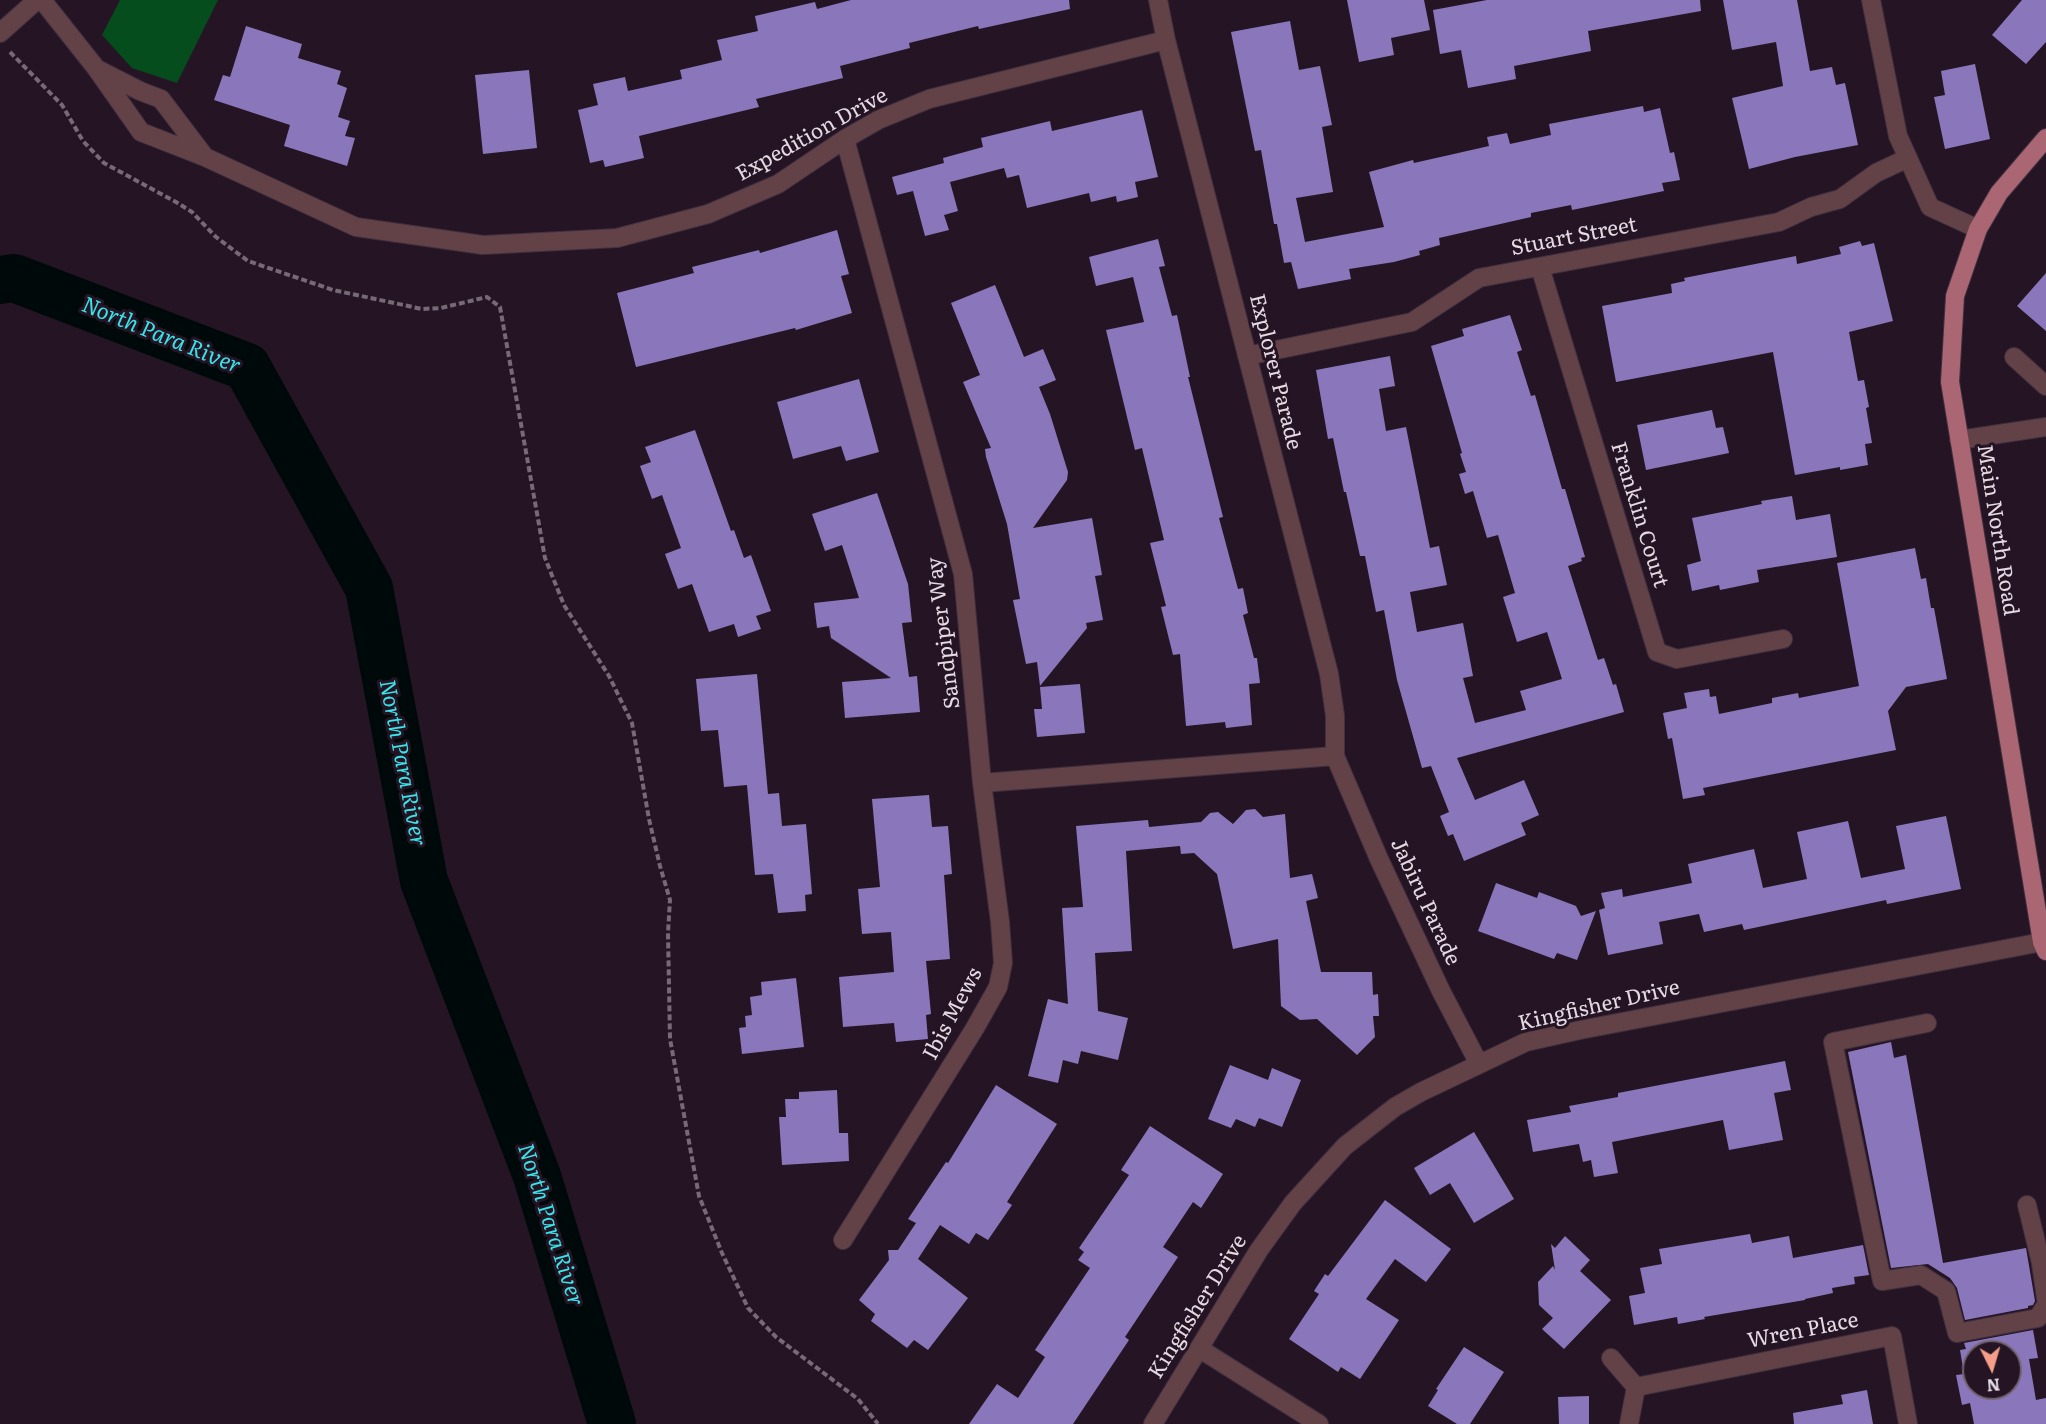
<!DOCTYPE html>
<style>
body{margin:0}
#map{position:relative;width:2046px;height:1424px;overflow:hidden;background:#251524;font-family:Literata,serif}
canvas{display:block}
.north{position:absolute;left:1962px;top:1340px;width:60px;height:60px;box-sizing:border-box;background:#251524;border:2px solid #726371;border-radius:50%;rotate:175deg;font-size:16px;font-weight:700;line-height:24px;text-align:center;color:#e5d9e4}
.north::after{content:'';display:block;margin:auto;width:21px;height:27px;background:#f49e89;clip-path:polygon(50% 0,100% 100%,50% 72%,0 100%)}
</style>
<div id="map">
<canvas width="2046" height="1424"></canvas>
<div class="north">N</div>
</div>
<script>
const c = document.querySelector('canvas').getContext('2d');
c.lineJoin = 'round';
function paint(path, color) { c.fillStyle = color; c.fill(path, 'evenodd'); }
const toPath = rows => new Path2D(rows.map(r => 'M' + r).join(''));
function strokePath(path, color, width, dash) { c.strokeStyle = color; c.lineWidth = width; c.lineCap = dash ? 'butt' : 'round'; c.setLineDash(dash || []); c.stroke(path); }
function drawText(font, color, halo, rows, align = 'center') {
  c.font = font + ' Literata,serif'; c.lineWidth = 6; c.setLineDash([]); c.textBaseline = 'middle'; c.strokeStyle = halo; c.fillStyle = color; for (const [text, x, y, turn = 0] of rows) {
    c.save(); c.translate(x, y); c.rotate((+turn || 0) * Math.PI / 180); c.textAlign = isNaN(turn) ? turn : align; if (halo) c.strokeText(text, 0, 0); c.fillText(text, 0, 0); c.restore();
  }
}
paint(toPath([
 [120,0,218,0,177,83,132,68,102,35]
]), '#064d1d');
strokePath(toPath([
 [0,280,14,278,247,367,369,588,424,881,537,1176,612,1424]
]), '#00090a', 48);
paint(toPath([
 [851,0,1069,0,1070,9,979,29,978,26,909,43,910,48,840,66,843,78,756,99,759,107,639,136,644,158,605,167,603,160,590,163,578,110,598,105,593,84,625,77,628,91,682,79,680,70,722,60,717,40,758,31,755,16,815,2,817,9],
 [1347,0,1424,0,1430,30,1391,38,1394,55,1359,62],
 [1487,0,1700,0,1701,11,1588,31,1591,51,1514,66,1516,79,1468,88,1461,50,1440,54,1433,10],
 [1723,0,1797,0,1810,71,1832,67,1836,85,1845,83,1858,145,1795,157,1749,169,1732,98,1783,86,1776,42,1732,50],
 [2022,0,2046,0,2046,42,2026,64,1992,35],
 [1290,21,1299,70,1320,66,1332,125,1322,127,1333,192,1296,198,1305,242,1384,227,1369,172,1413,160,1414,163,1489,146,1487,137,1507,133,1510,144,1551,135,1549,124,1643,106,1644,112,1660,108,1670,153,1674,152,1680,180,1662,183,1664,191,1572,210,1571,205,1531,213,1531,217,1439,238,1440,245,1419,251,1420,255,1394,262,1349,269,1351,279,1298,289,1291,262,1284,263,1277,224,1274,224,1261,150,1255,151,1231,32],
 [246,26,302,44,298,58,341,71,337,84,347,88,338,117,350,121,345,136,355,138,347,166,284,146,290,125,214,100,223,75,230,77],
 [1975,64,1990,139,1945,149,1934,97,1945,95,1941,71],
 [529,70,537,148,483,154,475,75],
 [1142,110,1158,177,1135,182,1138,197,1117,202,1116,196,1091,202,1089,193,1027,208,1019,175,1007,178,1004,168,950,182,958,211,944,215,949,230,925,236,913,191,897,195,892,177,944,163,943,158,983,147,981,138,1050,121,1052,131],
 [837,230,849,274,841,276,852,313,796,330,795,328,636,367,617,293,694,273,692,267,759,250,760,253],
 [1158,239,1165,266,1159,267,1172,316,1177,315,1190,377,1188,377,1223,517,1219,518,1238,589,1243,588,1248,613,1243,615,1254,658,1257,658,1260,683,1249,684,1252,725,1226,728,1225,722,1186,726,1180,654,1173,655,1161,607,1166,606,1150,543,1164,540,1142,448,1135,450,1106,330,1144,322,1133,277,1096,286,1089,257],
 [1860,241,1862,246,1874,243,1893,321,1849,332,1858,381,1864,380,1869,407,1866,408,1872,443,1865,444,1868,465,1840,470,1840,467,1795,475,1773,352,1616,382,1602,306,1672,293,1671,284,1685,281,1684,278,1796,256,1797,264,1841,254,1839,247],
 [2046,273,2046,331,2017,306],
 [995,285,1024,357,1043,349,1056,380,1039,387,1050,414,1068,472,1067,480,1033,528,1092,518,1102,575,1095,576,1103,620,1086,623,1087,628,1040,686,1037,662,1026,664,1013,600,1020,599,1007,524,986,457,985,449,991,448,963,382,980,375,951,303],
 [1510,315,1522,350,1517,352,1531,396,1535,395,1562,489,1565,489,1585,557,1581,558,1582,561,1568,566,1598,660,1604,658,1613,685,1616,684,1624,712,1457,758,1475,800,1524,780,1539,815,1521,823,1526,835,1464,861,1453,834,1448,836,1440,816,1449,812,1431,766,1422,768,1397,680,1384,610,1376,612,1365,556,1360,556,1346,492,1344,492,1333,438,1328,439,1316,370,1390,356,1395,386,1379,389,1386,431,1406,427,1430,548,1439,546,1447,585,1410,592,1417,632,1463,623,1473,676,1463,678,1475,723,1526,710,1520,691,1562,679,1547,632,1517,642,1503,597,1515,593,1498,535,1487,538,1473,491,1465,494,1459,474,1466,472,1460,454,1462,453,1431,346,1464,336,1462,329],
 [859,379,879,452,846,461,841,446,793,459,777,402],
 [1712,410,1716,428,1723,427,1729,453,1646,470,1637,425],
 [695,430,731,531,734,530,744,558,751,555,771,611,756,616,761,629,738,637,734,624,709,632,692,584,678,589,665,554,681,548,662,495,652,499,640,466,651,462,645,447],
 [877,493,908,584,912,622,902,623,909,677,917,676,920,712,845,718,842,682,891,678,831,638,829,626,817,628,814,603,859,598,842,545,825,551,812,514],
 [1792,496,1796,520,1830,514,1837,557,1757,570,1759,582,1720,590,1719,585,1692,591,1687,565,1701,561,1692,518,1762,504,1761,501],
 [1915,548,1921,579,1926,578,1931,608,1934,608,1947,679,1906,687,1888,711,1896,750,1703,788,1705,795,1683,799,1672,738,1668,739,1663,713,1687,708,1684,693,1709,689,1710,697,1716,696,1719,714,1772,703,1772,698,1798,693,1799,698,1859,686,1837,563],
 [757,674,768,794,779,793,782,826,806,824,812,894,805,895,806,911,778,913,773,874,755,875,747,785,724,787,718,730,701,731,696,679],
 [1080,684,1085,733,1037,737,1034,709,1042,709,1040,687],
 [929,795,932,827,948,826,952,874,944,875,950,959,926,961,931,1014,926,1015,928,1039,896,1042,894,1023,843,1027,839,977,894,972,891,932,862,934,858,889,880,887,872,799],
 [1255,809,1263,817,1285,814,1290,878,1312,874,1318,898,1306,901,1321,972,1372,972,1373,995,1378,994,1379,1016,1373,1016,1375,1037,1357,1055,1317,1019,1300,1020,1281,1006,1278,939,1233,949,1217,874,1194,853,1181,854,1180,846,1126,851,1132,951,1095,953,1098,1011,1128,1018,1118,1060,1081,1051,1078,1064,1063,1060,1058,1083,1028,1076,1048,999,1068,1004,1062,908,1083,907,1076,826,1148,820,1149,827,1201,822,1210,813,1218,812,1233,824,1246,810],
 [1946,816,1961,889,1887,904,1886,900,1744,930,1742,924,1704,932,1699,914,1659,922,1663,944,1608,955,1599,910,1605,908,1601,893,1622,889,1623,897,1692,883,1688,864,1754,849,1763,888,1807,879,1797,832,1848,821,1861,878,1905,869,1896,826],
 [1496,883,1537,898,1539,892,1576,906,1581,916,1596,911,1577,960,1557,953,1554,959,1478,931],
 [796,978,804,1047,742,1054,739,1028,746,1027,745,1016,752,1015,750,997,762,995,761,982],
 [1891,1042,1894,1058,1906,1055,1943,1263,2026,1248,2035,1301,2033,1305,2028,1306,2028,1308,1965,1320,1957,1288,1950,1278,1928,1264,1891,1268,1848,1052],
 [1785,1061,1791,1090,1774,1093,1783,1140,1729,1150,1723,1120,1612,1142,1618,1173,1594,1177,1591,1160,1583,1162,1579,1144,1533,1152,1527,1120,1571,1112,1569,1106,1618,1097,1618,1093],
 [1230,1065,1268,1080,1272,1068,1301,1080,1282,1127,1259,1118,1255,1127,1236,1119,1231,1128,1208,1119],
 [996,1085,1057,1124,1007,1202,1012,1205,988,1240,976,1233,969,1244,940,1225,918,1259,968,1298,928,1350,914,1340,907,1348,871,1321,875,1314,859,1300,889,1260,888,1250,898,1250,916,1223,908,1219,946,1162,948,1163],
 [837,1090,839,1133,848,1133,849,1161,782,1165,779,1117,786,1117,785,1099,799,1099,799,1092],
 [1150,1126,1223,1174,1201,1208,1193,1202,1163,1247,1178,1257,1125,1337,1129,1340,1073,1424,969,1424,997,1384,1018,1398,1045,1357,1035,1350,1090,1268,1078,1260,1084,1252,1079,1248,1129,1175,1121,1170],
 [1474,1132,1514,1199,1474,1223,1450,1183,1430,1195,1414,1168],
 [1385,1200,1451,1249,1426,1282,1395,1259,1366,1299,1399,1320,1360,1379,1341,1367,1338,1372,1289,1339,1319,1294,1314,1291,1325,1274,1328,1276],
 [1750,1234,1752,1243,1789,1236,1793,1258,1863,1245,1869,1275,1854,1277,1855,1284,1832,1288,1833,1293,1805,1299,1805,1300,1704,1317,1705,1319,1678,1324,1677,1317,1634,1325,1629,1296,1645,1293,1640,1268,1662,1264,1659,1249],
 [1565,1236,1590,1260,1580,1271,1611,1300,1564,1349,1542,1329,1553,1318,1539,1305,1538,1282,1553,1266,1555,1270,1551,1244,1555,1248],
 [2033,1330,2038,1358,2029,1359,2036,1400,2046,1398,2046,1424,1974,1424,1970,1403,1962,1405,1956,1375,1964,1374,1960,1350,1966,1349,1964,1343],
 [1974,1352,2010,1352,2010,1388,1974,1388],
 [1464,1347,1504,1372,1470,1424,1457,1424,1428,1406,1438,1390,1436,1389],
 [1867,1390,1873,1424,1794,1424,1793,1413,1843,1404,1841,1395],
 [1589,1396,1589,1424,1559,1424,1558,1397]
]), '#8a77bb');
const minor = toPath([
 [42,0,96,68,141,132,205,157,356,227,483,245,617,238,708,214,778,184,845,139,878,120,929,99,1166,40],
 [1158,0,1166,40,1329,674,1335,716,1335,756,1379,859,1441,991,1479,1064],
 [1871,0,1898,136,1930,207,1978,229],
 [0,33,37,0],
 [99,70,140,91,161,99,205,157],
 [845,139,963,574,982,783,1335,756],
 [1540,267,1657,652,1677,659,1783,639],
 [1247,356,1412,322,1479,278,1779,222,1811,207,1840,199,1876,173,1908,158],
 [2014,357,2046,386],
 [1959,440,2046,427],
 [1927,1023,1833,1042,1882,1281,1921,1275,1946,1291,1957,1333,2038,1318,2046,1305],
 [2027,1205,2041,1263,2046,1298],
 [843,1240,975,1028,998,987,1003,963,1000,922,982,783],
 [1200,1349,1319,1424],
 [1611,1358,1636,1387],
 [1153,1424,1259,1250,1293,1203,1345,1146,1395,1107,1421,1092,1526,1042,1580,1030,2042,942],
 [1629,1424,1636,1387,1892,1336,1908,1424]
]);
const major = toPath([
 [2046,138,1999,193,1978,229,1955,296,1950,382,2042,942,2046,951]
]);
strokePath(minor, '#40303f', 20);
strokePath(major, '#40303f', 20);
strokePath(toPath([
 [10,52,62,105,83,141,104,163,176,202,192,212,216,237,248,261,333,290,422,309,441,308,487,297,500,307,545,558,564,605,609,676,632,723,649,819,660,866,670,900,668,933,670,1039,699,1196,722,1253,748,1308,776,1337,858,1399,878,1424]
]), '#776976', 4, [6, 3]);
strokePath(minor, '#634247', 18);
strokePath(major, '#aa6672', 18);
drawText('21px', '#e5d9e4', '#251524', [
 ["Expedition Drive",812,135,-29],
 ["Stuart Street",1574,237,-11],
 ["Explorer Parade",1275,372,76],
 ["Franklin Court",1639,515,73],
 ["Main North Road",1997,530,81],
 ["Sandpiper Way",944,633,-97],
 ["Jabiru Parade",1425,902,65],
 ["Kingfisher Drive",1599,1006,-13],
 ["Ibis Mews",953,1014,-62],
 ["Kingfisher Drive",1198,1307,-58],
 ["Wren Place",1803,1331,-11]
]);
drawText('italic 22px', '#37e4e9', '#251524', [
 ["North Para River",161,336,22],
 ["North Para River",402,763,79],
 ["North Para River",550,1225,72]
]);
</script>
